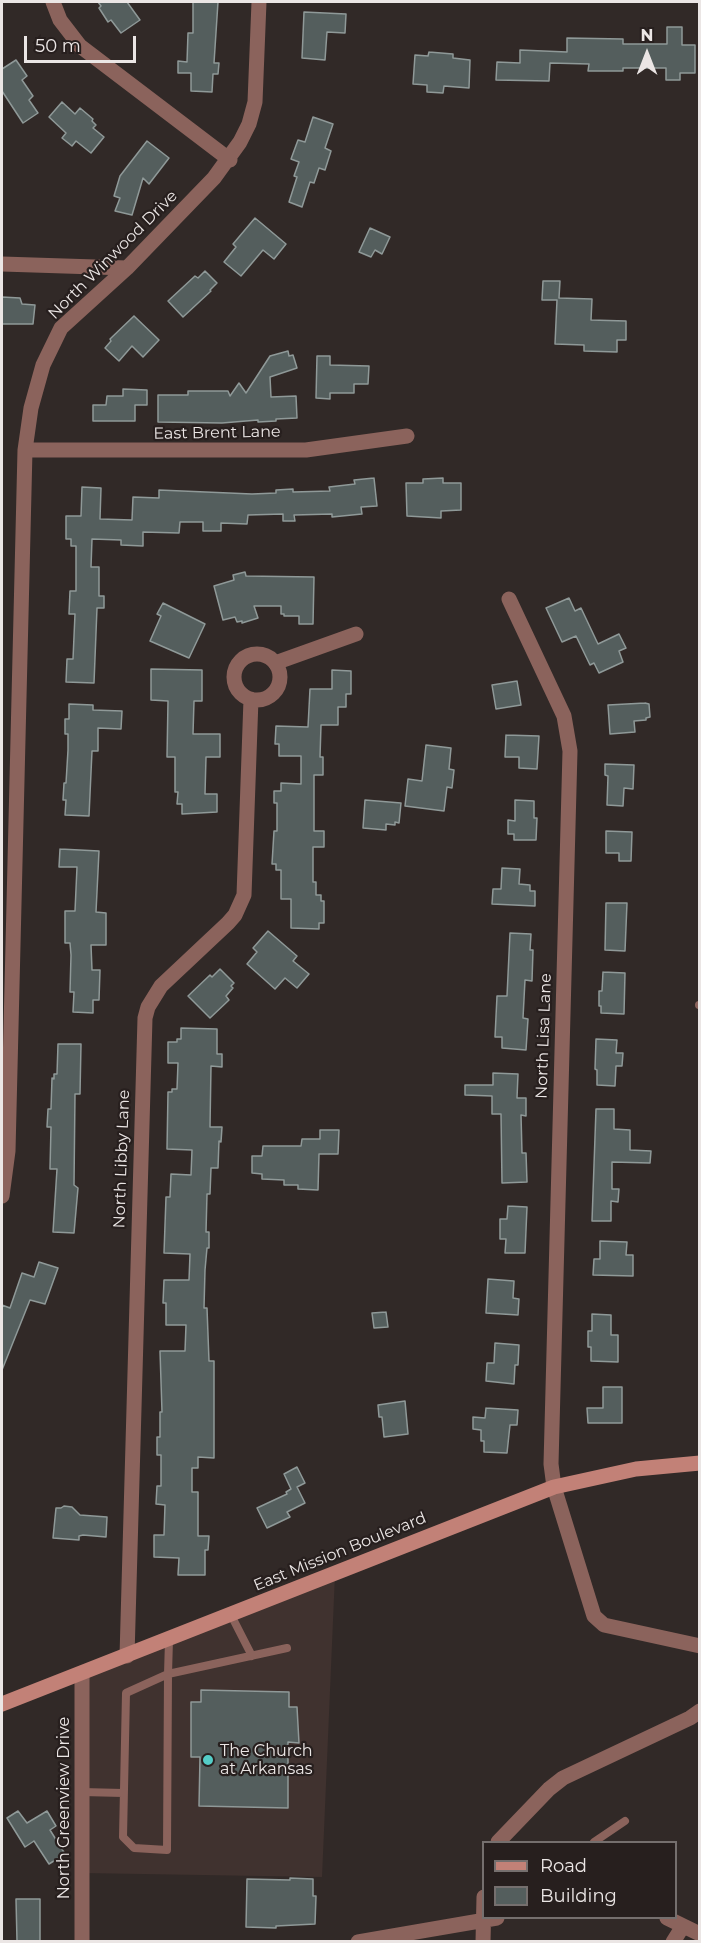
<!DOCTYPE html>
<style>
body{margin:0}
#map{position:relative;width:701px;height:1943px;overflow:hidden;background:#312927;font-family:Montserrat,sans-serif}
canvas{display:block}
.frame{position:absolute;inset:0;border:3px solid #ebe6e5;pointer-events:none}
.legend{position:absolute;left:482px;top:1841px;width:195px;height:78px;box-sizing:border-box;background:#271f1e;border:2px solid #756f6e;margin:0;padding:8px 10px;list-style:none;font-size:18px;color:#ebe6e5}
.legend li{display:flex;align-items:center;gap:12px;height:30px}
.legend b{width:30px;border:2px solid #756f6e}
.north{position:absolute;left:617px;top:24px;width:60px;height:60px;-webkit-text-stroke:4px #271f1e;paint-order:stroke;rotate:0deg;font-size:16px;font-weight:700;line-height:24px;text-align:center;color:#ebe6e5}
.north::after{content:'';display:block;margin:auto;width:21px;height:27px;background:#ebe6e5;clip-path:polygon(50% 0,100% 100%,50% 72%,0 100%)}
.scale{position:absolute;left:24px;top:36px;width:112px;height:27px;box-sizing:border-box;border:3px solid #ebe6e5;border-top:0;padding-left:8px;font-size:18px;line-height:21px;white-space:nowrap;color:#ebe6e5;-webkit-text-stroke:4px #271f1e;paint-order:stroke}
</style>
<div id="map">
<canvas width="701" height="1943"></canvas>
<div class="frame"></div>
<ul class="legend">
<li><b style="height:8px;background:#c28177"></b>Road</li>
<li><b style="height:16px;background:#545e5d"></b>Building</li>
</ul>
<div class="north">N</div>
<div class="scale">50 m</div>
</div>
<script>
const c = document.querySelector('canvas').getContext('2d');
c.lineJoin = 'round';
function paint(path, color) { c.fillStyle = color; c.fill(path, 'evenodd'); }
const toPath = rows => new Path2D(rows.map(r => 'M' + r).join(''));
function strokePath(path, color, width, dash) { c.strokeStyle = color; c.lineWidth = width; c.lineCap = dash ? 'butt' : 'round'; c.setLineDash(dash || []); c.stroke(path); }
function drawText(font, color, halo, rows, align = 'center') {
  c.font = font + ' Montserrat,sans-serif'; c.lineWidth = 4.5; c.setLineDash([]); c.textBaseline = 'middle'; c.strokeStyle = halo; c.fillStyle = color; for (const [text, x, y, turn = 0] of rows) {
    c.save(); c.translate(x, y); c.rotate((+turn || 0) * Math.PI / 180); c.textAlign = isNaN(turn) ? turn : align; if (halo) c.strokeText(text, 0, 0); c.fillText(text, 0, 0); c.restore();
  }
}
paint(toPath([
 [335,1574,322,1877,82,1873,82,1674]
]), '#40322f');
const building = toPath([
 [98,2,127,2,140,20,121,33,111,20,108,22,99,8,101,6,98,2],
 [193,2,218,2,214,63,219,63,218,74,213,74,212,92,191,91,191,73,178,73,178,61,187,62,188,33,193,33,193,2],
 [304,12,346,14,345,33,327,32,325,60,302,58,304,12],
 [667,27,682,27,682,45,695,45,695,73,680,73,680,80,666,80,666,68,623,68,623,71,588,71,589,64,550,63,549,81,496,80,497,62,520,63,520,50,567,52,567,38,623,39,623,44,667,44,667,27],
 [429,52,453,54,453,58,470,60,469,88,444,86,443,93,427,92,427,85,413,84,415,55,428,56,429,52],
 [16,60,27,76,22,80,33,96,29,100,38,113,23,123,2,91,2,69,16,60],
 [62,102,75,114,80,108,93,119,92,121,96,125,93,128,104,137,91,153,76,141,72,146,62,138,66,133,49,117,62,102],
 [313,117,333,124,325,148,331,151,325,170,319,168,314,183,310,182,302,207,289,202,297,177,294,176,299,162,291,159,298,140,305,142,313,117],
 [147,141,169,158,149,184,143,178,132,215,115,211,120,198,114,196,120,176,147,141],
 [255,218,286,244,274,259,263,250,241,276,224,262,236,247,233,244,255,218],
 [370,228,390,237,382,254,375,250,371,257,359,252,370,228],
 [205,271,217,283,210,290,211,291,183,317,168,301,195,276,198,278,205,271],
 [543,281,560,281,559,298,592,299,591,320,626,321,626,340,617,340,617,352,584,351,584,345,555,344,557,300,542,300,543,281],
 [2,297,20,298,22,304,35,305,33,324,2,324,2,297],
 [134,316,159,340,143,357,132,346,119,361,105,348,111,341,110,339,134,316],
 [288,351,289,356,293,355,297,368,270,377,271,397,296,396,297,418,276,419,276,421,258,422,258,420,222,423,158,422,158,395,188,395,188,391,228,391,230,396,239,383,246,393,270,356,288,351],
 [317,356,330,356,330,365,369,366,368,384,354,384,354,393,330,393,330,399,316,398,317,356],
 [123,389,147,390,147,405,135,405,135,421,93,421,93,405,106,405,107,396,123,396,123,389],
 [374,478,377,506,361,507,362,514,332,517,332,514,294,515,295,521,283,521,283,514,248,515,247,524,221,523,221,531,203,531,203,522,180,522,179,533,143,532,143,546,121,545,121,540,92,539,91,567,99,567,99,596,104,596,104,608,97,608,94,683,66,682,67,659,73,659,75,614,69,614,70,591,76,591,76,546,71,546,71,539,66,539,66,516,81,516,82,487,101,488,100,519,132,520,133,497,159,498,159,490,252,494,276,493,276,490,293,489,293,492,330,491,329,487,355,484,354,480,374,478],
 [443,478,443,483,461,483,461,510,441,511,441,518,407,516,406,483,423,483,423,479,443,478],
 [245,572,246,576,314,577,313,624,299,624,299,616,284,616,284,614,281,614,281,606,254,606,258,618,242,623,242,621,237,622,235,617,223,620,214,586,234,580,233,575,245,572],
 [569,598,575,611,581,608,598,644,619,634,626,648,619,651,623,662,599,673,594,663,590,665,576,636,562,642,546,608,569,598],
 [163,603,205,624,189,658,150,641,161,616,157,614,163,603],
 [151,669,202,670,202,701,194,701,193,734,220,734,220,757,206,757,205,794,217,794,217,812,182,814,182,804,177,804,178,792,175,792,175,757,167,757,168,701,151,700,151,669],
 [332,670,351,671,351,694,346,694,346,707,338,707,338,725,321,725,320,757,323,757,323,775,314,775,314,831,324,831,324,847,313,847,313,882,316,882,316,895,321,895,321,901,324,901,324,923,319,923,319,929,291,928,291,899,281,899,281,870,276,870,276,864,272,864,274,831,277,831,277,803,274,803,274,791,281,791,281,783,301,784,301,756,279,756,279,744,275,744,276,726,308,727,310,689,332,689,332,670],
 [517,681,521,705,496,709,492,685,517,681],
 [645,703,649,704,650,717,646,718,646,720,634,721,635,732,610,734,608,705,645,703],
 [69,704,93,705,93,710,122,711,121,729,98,728,98,751,92,751,89,816,65,815,66,800,63,800,64,783,66,783,68,750,68,734,65,734,65,719,69,719,69,704],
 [506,735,539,736,537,769,519,768,519,757,505,757,506,735],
 [426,745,451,748,449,769,454,770,452,788,447,787,444,811,405,806,408,779,422,781,426,745],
 [605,764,634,765,633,789,624,788,623,806,607,805,608,776,605,775,605,764],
 [365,800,401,803,399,823,395,822,395,825,386,824,386,830,363,828,365,800],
 [515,800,534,801,534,818,537,818,536,840,514,840,514,834,508,834,508,820,515,821,515,800],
 [606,831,632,832,631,861,619,861,619,853,606,853,606,831],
 [60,849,99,851,96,912,106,913,106,945,91,945,92,970,100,970,99,1000,93,1000,93,1013,73,1012,74,992,70,992,71,955,70,943,65,943,65,911,75,911,77,867,59,867,60,849],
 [502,868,520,869,519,884,530,885,530,891,535,891,535,906,492,904,493,889,501,889,502,868],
 [606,903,627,903,625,951,605,950,606,903],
 [268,931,297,956,293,961,309,974,297,988,285,978,275,989,247,964,257,952,253,948,268,931],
 [510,933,531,934,530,950,533,950,532,981,525,980,523,1018,528,1019,526,1050,502,1048,502,1037,495,1037,497,996,507,996,510,933],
 [220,969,234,983,231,986,233,988,226,996,229,1000,210,1018,188,996,210,975,212,977,220,969],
 [603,972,625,973,624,1014,601,1013,601,1006,599,1006,599,991,602,991,603,972],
 [181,1028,217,1029,217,1054,222,1054,222,1067,211,1066,210,1127,222,1127,221,1142,219,1141,218,1168,211,1168,210,1194,207,1194,206,1232,209,1232,209,1248,207,1248,205,1270,204,1308,207,1308,209,1361,214,1361,214,1458,198,1457,198,1468,192,1468,192,1492,198,1492,198,1536,209,1536,208,1550,205,1550,205,1575,178,1575,179,1558,154,1557,154,1535,164,1535,165,1505,156,1504,157,1486,161,1486,161,1455,157,1455,157,1437,160,1437,160,1412,162,1412,160,1351,185,1351,186,1325,166,1325,166,1303,163,1303,164,1280,189,1280,190,1254,164,1253,166,1197,170,1197,171,1174,191,1175,192,1150,167,1149,168,1092,172,1092,172,1089,177,1089,178,1063,168,1063,168,1042,177,1042,177,1039,181,1039,181,1028],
 [596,1039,617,1040,616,1053,623,1053,622,1066,616,1066,615,1086,597,1085,597,1070,595,1069,596,1039],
 [58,1044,81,1044,80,1094,75,1094,74,1185,78,1188,74,1233,53,1232,57,1169,50,1169,51,1127,47,1127,48,1109,51,1109,52,1078,54,1079,54,1074,57,1074,58,1044],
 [493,1073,518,1074,517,1098,526,1098,526,1116,521,1115,522,1153,526,1153,527,1182,502,1183,501,1114,492,1114,492,1096,465,1095,465,1085,493,1085,493,1073],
 [596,1109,614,1109,614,1129,630,1130,630,1150,651,1151,650,1163,612,1162,612,1189,619,1189,618,1202,611,1201,611,1221,592,1221,596,1109],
 [320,1130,339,1130,338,1154,319,1154,318,1190,298,1189,298,1185,284,1185,284,1180,262,1179,262,1174,252,1173,252,1156,262,1156,263,1146,301,1146,302,1139,320,1139,320,1130],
 [508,1206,527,1207,525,1253,505,1253,506,1239,500,1239,500,1219,507,1219,508,1206],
 [600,1241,627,1242,626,1255,633,1255,633,1276,593,1275,594,1259,600,1259,600,1241],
 [39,1262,58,1268,45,1304,30,1300,2,1370,2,1305,10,1308,22,1273,34,1277,39,1262],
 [488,1279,514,1281,513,1298,519,1299,518,1315,486,1313,488,1279],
 [386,1312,388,1327,374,1328,372,1313,386,1312],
 [592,1314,611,1315,611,1335,618,1335,618,1362,591,1361,591,1347,588,1347,588,1331,592,1331,592,1314],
 [495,1343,519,1345,518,1365,515,1365,514,1384,486,1381,487,1363,494,1363,495,1343],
 [603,1387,622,1387,622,1423,588,1423,587,1408,603,1408,603,1387],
 [405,1401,408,1434,384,1437,382,1417,379,1417,378,1405,405,1401],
 [486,1408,518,1410,517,1425,510,1425,507,1453,484,1452,484,1441,481,1441,481,1430,473,1429,473,1417,485,1418,486,1408],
 [297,1467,305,1483,297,1487,305,1503,287,1512,290,1517,267,1528,257,1508,287,1494,286,1492,291,1489,284,1474,297,1467],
 [64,1506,72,1507,80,1515,107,1517,106,1537,83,1535,79,1536,79,1540,53,1538,56,1508,61,1508,64,1506],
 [201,1690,289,1692,289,1707,297,1707,299,1743,288,1742,288,1808,199,1806,200,1757,191,1757,191,1702,201,1702,201,1690],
 [18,1811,27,1823,47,1811,56,1826,50,1830,65,1854,49,1864,34,1841,25,1847,7,1818,18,1811],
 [290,1878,313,1879,313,1896,316,1896,315,1924,276,1926,276,1928,246,1927,247,1879,290,1880,290,1878],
 [16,1899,40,1899,40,1941,17,1941,16,1899]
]);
paint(building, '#545e5d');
strokePath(building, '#8f9998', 1.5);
strokePath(toPath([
 [699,1005,700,1005],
 [231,1615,252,1656],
 [169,1640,168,1674,167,1850,134,1848,123,1837,126,1693,168,1674,287,1648],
 [82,1792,123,1793],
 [594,1842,625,1821]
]), '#8b635c', 8);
strokePath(toPath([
 [53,2,60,20,80,46,230,160],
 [2,264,127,268],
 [25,450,306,450,407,436],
 [509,599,564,716,570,751,551,1464,554,1487,594,1616,604,1625,700,1646],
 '234 677a23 23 0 1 1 46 0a23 23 0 1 1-46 0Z',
 [275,663,356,634],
 [2,1196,8,1151,25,450,31,408,43,365,61,328,127,268,214,178,240,142,249,124,255,102,259,2],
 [127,1656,145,1018,148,1007,161,986,228,923,235,915,244,895,251,699],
 [498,1842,549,1789,563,1778,690,1718,700,1711],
 [667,1918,700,1934],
 [82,1942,82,1674],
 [358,1942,497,1918],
 [483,1942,484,1897],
 [673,1942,683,1926]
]), '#8b635c', 15);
strokePath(toPath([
 [2,1704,554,1487,636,1469,700,1463]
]), '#c28177', 15);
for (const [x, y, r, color] of [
 [208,1760,6,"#54cdc7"]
]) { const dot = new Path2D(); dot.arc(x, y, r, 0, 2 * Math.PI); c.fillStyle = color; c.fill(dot); strokePath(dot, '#271f1e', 2); }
drawText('16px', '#ebe6e5', '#271f1e', [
 ["North Winwood Drive",113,255,-45],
 ["East Brent Lane",217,433,-1],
 ["North Lisa Lane",544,1036,-88],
 ["North Libby Lane",122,1159,-88],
 ["East Mission Boulevard",340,1552,-22],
 ["North Greenview Drive",64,1808,-90]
]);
drawText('16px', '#ebe6e5', '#271f1e', [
 ["The Church",220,1751],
 ["at Arkansas",220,1769]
], 'left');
</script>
